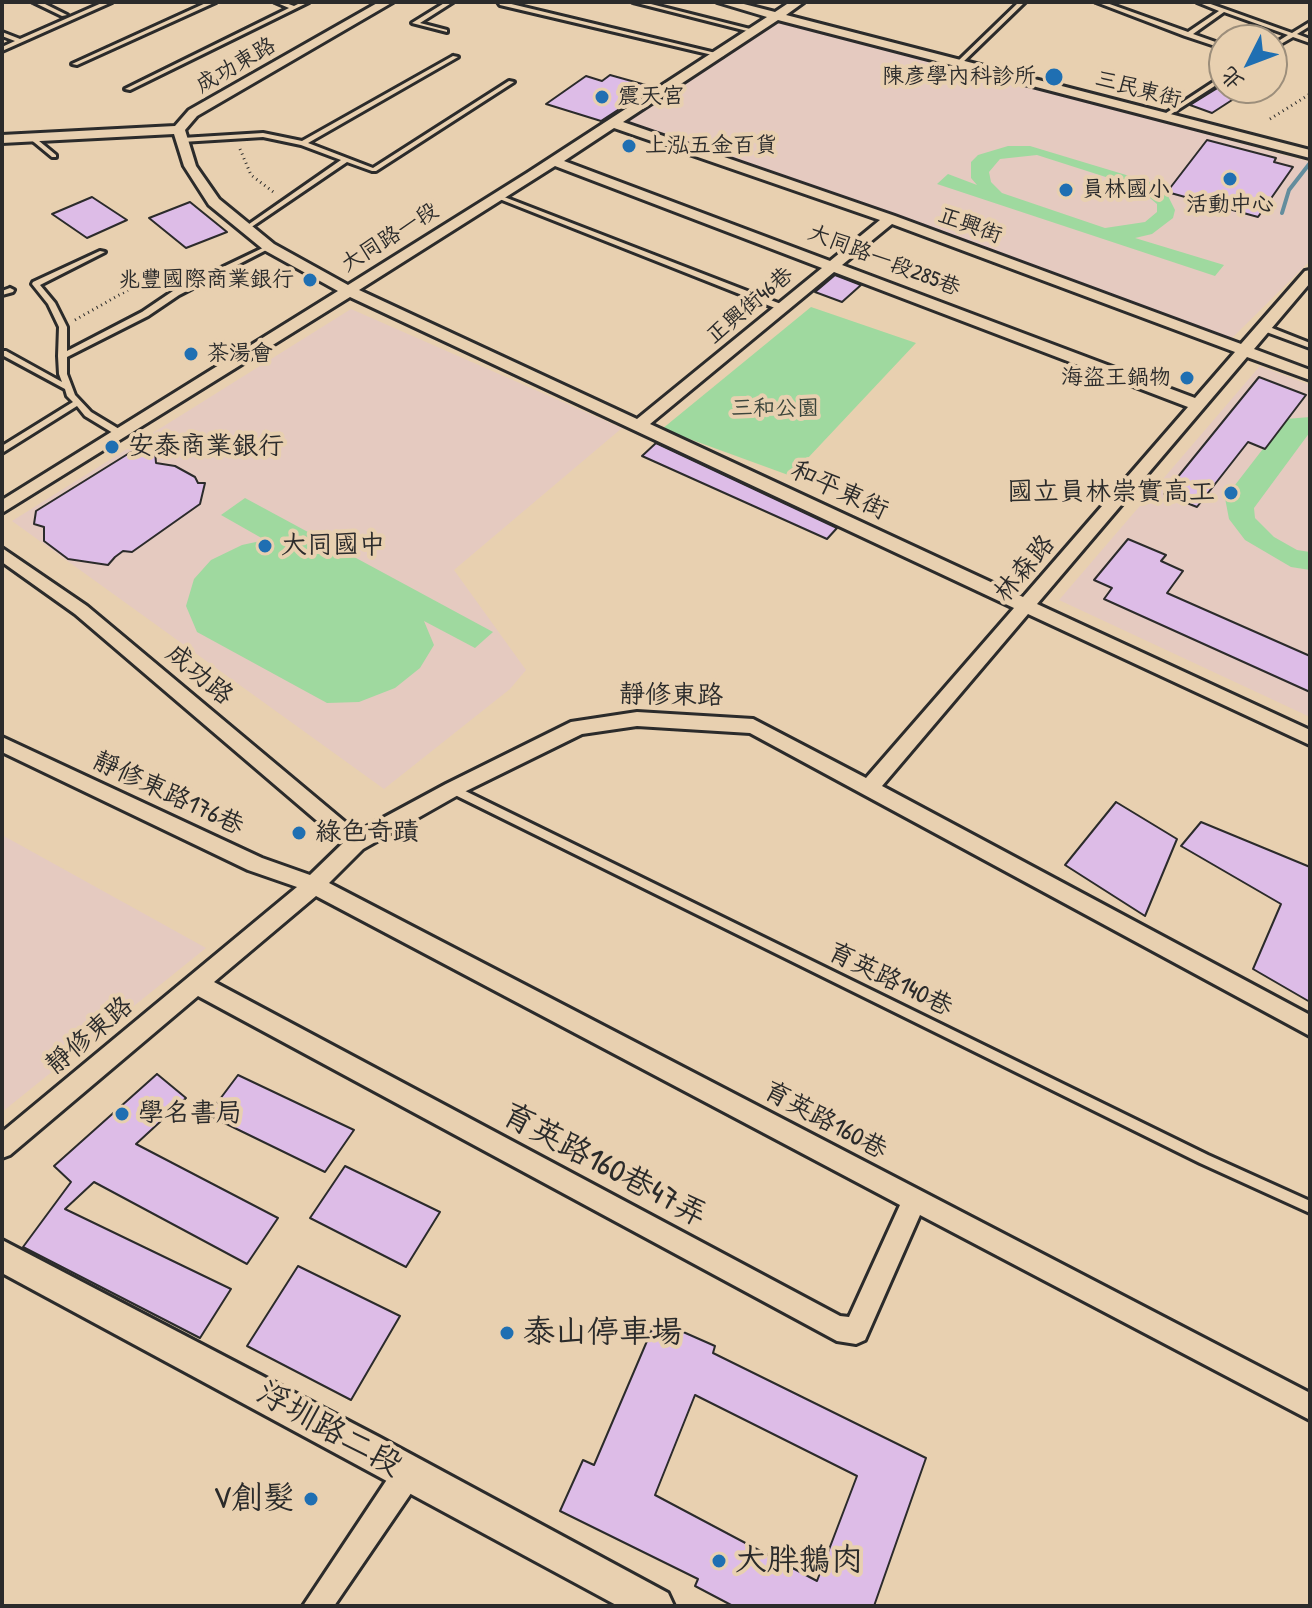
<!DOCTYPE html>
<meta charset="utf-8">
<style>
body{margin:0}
#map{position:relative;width:1312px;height:1608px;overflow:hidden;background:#e8d0b0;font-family:"Patrick Hand","LXGW WenKai TC",sans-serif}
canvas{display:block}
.frame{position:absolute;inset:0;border:4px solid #2b2b2b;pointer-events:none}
.north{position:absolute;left:1208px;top:24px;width:80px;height:80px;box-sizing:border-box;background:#e8d0b0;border:2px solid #9c8e7b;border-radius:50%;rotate:228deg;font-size:22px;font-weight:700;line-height:32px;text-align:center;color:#2b2b2b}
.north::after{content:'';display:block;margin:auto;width:28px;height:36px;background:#1f6fb2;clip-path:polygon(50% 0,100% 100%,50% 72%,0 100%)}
</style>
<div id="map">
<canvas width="1312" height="1608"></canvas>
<div class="frame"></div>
<div class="north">北</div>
</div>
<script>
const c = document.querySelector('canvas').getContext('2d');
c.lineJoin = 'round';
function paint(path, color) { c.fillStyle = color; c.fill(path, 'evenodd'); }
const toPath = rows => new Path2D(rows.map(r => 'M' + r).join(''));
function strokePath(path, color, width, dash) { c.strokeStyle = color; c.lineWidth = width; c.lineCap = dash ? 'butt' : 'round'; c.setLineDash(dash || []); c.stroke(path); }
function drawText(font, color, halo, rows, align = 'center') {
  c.font = font + ' "Patrick Hand","LXGW WenKai TC",sans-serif'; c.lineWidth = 8; c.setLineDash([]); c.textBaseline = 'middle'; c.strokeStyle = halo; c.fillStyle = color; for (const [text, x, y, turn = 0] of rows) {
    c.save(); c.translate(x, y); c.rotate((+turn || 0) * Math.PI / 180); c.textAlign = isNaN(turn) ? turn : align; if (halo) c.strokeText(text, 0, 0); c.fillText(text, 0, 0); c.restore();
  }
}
paint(toPath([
 [779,20,1310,162,1310,261,1231,339,624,120],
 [351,309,622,428,454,570,526,670,510,689,384,789,12,521],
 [1260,366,1310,385,1310,717,1059,600],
 [2,835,206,948,2,1112]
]), '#e5cac0');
paint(toPath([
 [1008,146,1030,146,1156,184,1167,194,1175,210,1173,218,1152,234,1135,238,1224,265,1215,276,937,184,948,174,977,185,971,178,971,162,978,155],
 [1037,155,1137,187,1157,204,1157,212,1145,222,1105,228,1002,193,991,182,989,172,1000,159],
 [811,307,916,343,791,476,662,429],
 [1310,417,1310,432,1254,508,1255,518,1274,537,1297,550,1310,552,1310,570,1291,567,1245,540,1229,519,1225,498,1286,419],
 [245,498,493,632,475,648,424,621,434,645,420,668,395,688,359,702,327,703,197,632,186,606,194,579,211,560,242,545,265,540,221,515]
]), '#9fd99f');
strokePath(toPath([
 [1282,213,1289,190,1310,163]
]), '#638d9d', 4);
const building = toPath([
 [610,75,653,87,601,121,546,104,586,76,602,81,610,75],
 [1224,84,1224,88,1246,91,1212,113,1190,105,1224,84],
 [1207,140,1276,158,1274,162,1293,167,1258,217,1167,192,1207,140],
 [92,197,127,220,87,238,52,214,92,197],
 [190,202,227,232,186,248,149,218,190,202],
 [835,275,861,285,842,302,815,292,835,275],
 [1259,377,1306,395,1265,449,1248,442,1197,507,1164,494,1259,377],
 [656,443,837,528,827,539,642,456,656,443],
 [155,451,156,463,175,466,195,477,198,483,205,483,200,504,132,552,123,551,115,557,108,565,68,559,44,541,44,527,34,524,36,511,131,452,140,456,155,451],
 [1128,539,1166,555,1161,561,1183,571,1167,593,1310,656,1310,692,1104,599,1112,588,1094,580,1128,539],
 [1116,802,1177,839,1145,916,1065,865,1116,802],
 [1201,822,1310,867,1310,1002,1253,969,1281,904,1181,846,1201,822],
 [157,1074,186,1098,136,1144,278,1218,247,1264,94,1182,65,1209,231,1289,200,1338,23,1247,71,1182,54,1166,157,1074],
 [238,1075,354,1130,325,1172,208,1115,238,1075],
 [345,1166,440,1212,406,1267,310,1218,345,1166],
 [298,1266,400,1316,351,1400,247,1346,298,1266],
 [656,1320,715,1346,713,1353,926,1458,874,1606,733,1606,695,1586,698,1579,560,1511,583,1460,594,1465,656,1320],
 [695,1395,857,1476,817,1581,655,1495,695,1395]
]);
paint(building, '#ddbce7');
strokePath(building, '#2b2b2b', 2);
const service = toPath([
 [33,2,41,2,67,15,62,16,33,2],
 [104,2,112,2,2,51,2,47,15,41,2,36,2,32,20,39,104,2],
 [208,2,216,2,77,65,72,64,208,2],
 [275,2,283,2,294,6,302,2,309,2,130,90,125,89,289,8,275,2],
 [446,2,453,2,420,23,447,30,447,32,412,23,446,2],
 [498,2,503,2,724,55,721,57,500,5,498,2],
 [633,2,643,2,758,31,755,33,633,2],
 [1019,2,1025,2,961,64,957,64,957,62,1019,2],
 [1096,2,1104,2,1188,32,1219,11,1197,2,1205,2,1292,33,1310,22,1310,26,1297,34,1310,39,1310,43,1293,37,1272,49,1272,45,1288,35,1224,12,1193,34,1224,45,1224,49,1185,36,1096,2],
 [453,56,458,57,308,143,373,168,509,81,514,82,376,171,372,171,347,162,247,230,242,229,341,160,301,145,263,137,182,142,179,140,182,138,263,133,302,141,453,56],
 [1224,75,1224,80,1165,118,1160,117,1224,75],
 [29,136,33,136,56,155,56,157,52,157,29,138,29,136],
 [499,195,786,306,787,308,780,310,497,198,496,197,499,195],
 [267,246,272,247,179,295,148,316,67,357,67,374,75,395,91,412,124,432,124,436,118,436,85,416,77,406,2,453,2,446,73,402,67,396,65,389,2,355,2,351,6,351,62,382,59,374,58,356,59,327,48,304,32,284,33,282,100,251,105,252,40,285,55,303,67,327,67,351,142,312,173,291,267,246],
 [10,288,14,290,13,292,2,295,2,291,10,288],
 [1261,326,1267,326,1310,343,1310,348,1261,330,1261,326],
 [453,785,1208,1155,1310,1201,1310,1213,1200,1163,449,792,448,789,449,786,453,785]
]);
const minor = toPath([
 [379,2,393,2,197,116,185,130,196,166,219,199,274,244,348,285,527,173,767,17,717,2,736,2,775,12,790,2,804,2,786,15,1310,150,1310,158,778,20,623,122,895,216,1241,344,1305,271,1310,270,1310,283,1254,349,1310,370,1310,380,1247,357,1037,604,1310,730,1310,745,1028,614,882,786,1310,1015,1310,1036,750,733,637,726,582,734,460,794,363,849,329,883,1310,1393,1310,1420,920,1215,865,1340,856,1344,837,1341,198,996,10,1155,2,1158,2,1132,297,887,248,870,2,752,2,737,262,858,310,875,343,843,75,614,2,562,2,548,87,606,357,832,446,784,571,722,637,712,753,719,866,778,1014,608,350,297,2,513,2,500,338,291,264,250,209,205,184,166,174,134,2,143,2,135,175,126,189,110,379,2],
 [614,128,880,220,830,261,564,161,614,128],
 [555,166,822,268,637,419,359,290,555,166],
 [892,224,1235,352,1195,398,842,265,892,224],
 [834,272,1188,407,1023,597,650,424,834,272],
 [316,896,900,1205,849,1317,840,1316,214,982,316,896],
 [408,1459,418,1463,422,1473,418,1483,334,1606,303,1606,398,1463,408,1459]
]);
const tertiary = toPath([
 [2,1240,379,1437,668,1593,674,1606,618,1606,2,1273,2,1240]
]);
strokePath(service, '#2b2b2b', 6);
strokePath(minor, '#2b2b2b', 6);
strokePath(tertiary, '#2b2b2b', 6);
strokePath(toPath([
 [1270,119,1310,94],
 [240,149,251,175,276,194],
 [75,320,149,278]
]), '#2b2b2b', 3, [1, 4]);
paint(service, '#e8d0b0');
paint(minor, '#e8d0b0');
paint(tertiary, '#e8d0b0');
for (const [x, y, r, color] of [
 [1054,77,10,"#1f6fb2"],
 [602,97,8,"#1f6fb2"],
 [629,146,8,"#1f6fb2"],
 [1230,179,8,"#1f6fb2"],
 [1066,190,8,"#1f6fb2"],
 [310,280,8,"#1f6fb2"],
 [191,354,8,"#1f6fb2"],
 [1187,378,8,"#1f6fb2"],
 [112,447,8,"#1f6fb2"],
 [1231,493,8,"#1f6fb2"],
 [265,546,8,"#1f6fb2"],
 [299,833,8,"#1f6fb2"],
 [122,1114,8,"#1f6fb2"],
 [507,1333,8,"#1f6fb2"],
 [311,1499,8,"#1f6fb2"],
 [719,1561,8,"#1f6fb2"]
]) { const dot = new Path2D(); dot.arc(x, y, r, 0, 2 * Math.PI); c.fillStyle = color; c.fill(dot); strokePath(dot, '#e8d0b0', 3); }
drawText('22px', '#2b2b2b', '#e8d0b0', [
 ["成功東路",236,66,-30],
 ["三民東街",1138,90,15],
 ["正興街",970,226,20],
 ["大同路一段",390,238,-32],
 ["大同路一段285巷",884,261,21],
 ["正興街46巷",750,306,-40]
]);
drawText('22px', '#2b2b2b', '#e8d0b0', [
 ["陳彥學內科診所",1036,77,"right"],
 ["震天宮",618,97],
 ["上泓五金百貨",645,146],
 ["員林國小",1082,190],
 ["活動中心",1230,205,"center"],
 ["兆豐國際商業銀行",294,280,"right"],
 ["茶湯會",207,354],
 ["海盜王鍋物",1171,378,"right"]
], 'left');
drawText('22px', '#3c453c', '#e8d0b0', [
 ["三和公園",775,409]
]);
drawText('26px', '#2b2b2b', '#e8d0b0', [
 ["安泰商業銀行",128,447],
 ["國立員林崇實高工",1215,493,"right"],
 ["大同國中",281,546],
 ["綠色奇蹟",315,833],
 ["學名書局",138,1114]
], 'left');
drawText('26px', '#2b2b2b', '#e8d0b0', [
 ["和平東街",839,491,25],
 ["林森路",1025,569,-50],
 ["成功路",199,675,40],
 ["靜修東路",671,696,1],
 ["靜修東路176巷",168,794,25],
 ["育英路140巷",890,980,26],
 ["靜修東路",90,1036,-40],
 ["育英路160巷",825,1121,28]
]);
drawText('32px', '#2b2b2b', '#e8d0b0', [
 ["育英路160巷47弄",604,1166,28],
 ["浮圳路二段",329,1430,29]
]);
drawText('32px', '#2b2b2b', '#e8d0b0', [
 ["泰山停車場",523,1333],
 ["V創髮",295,1499,"right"],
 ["大胖鵝肉",735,1561]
], 'left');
</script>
